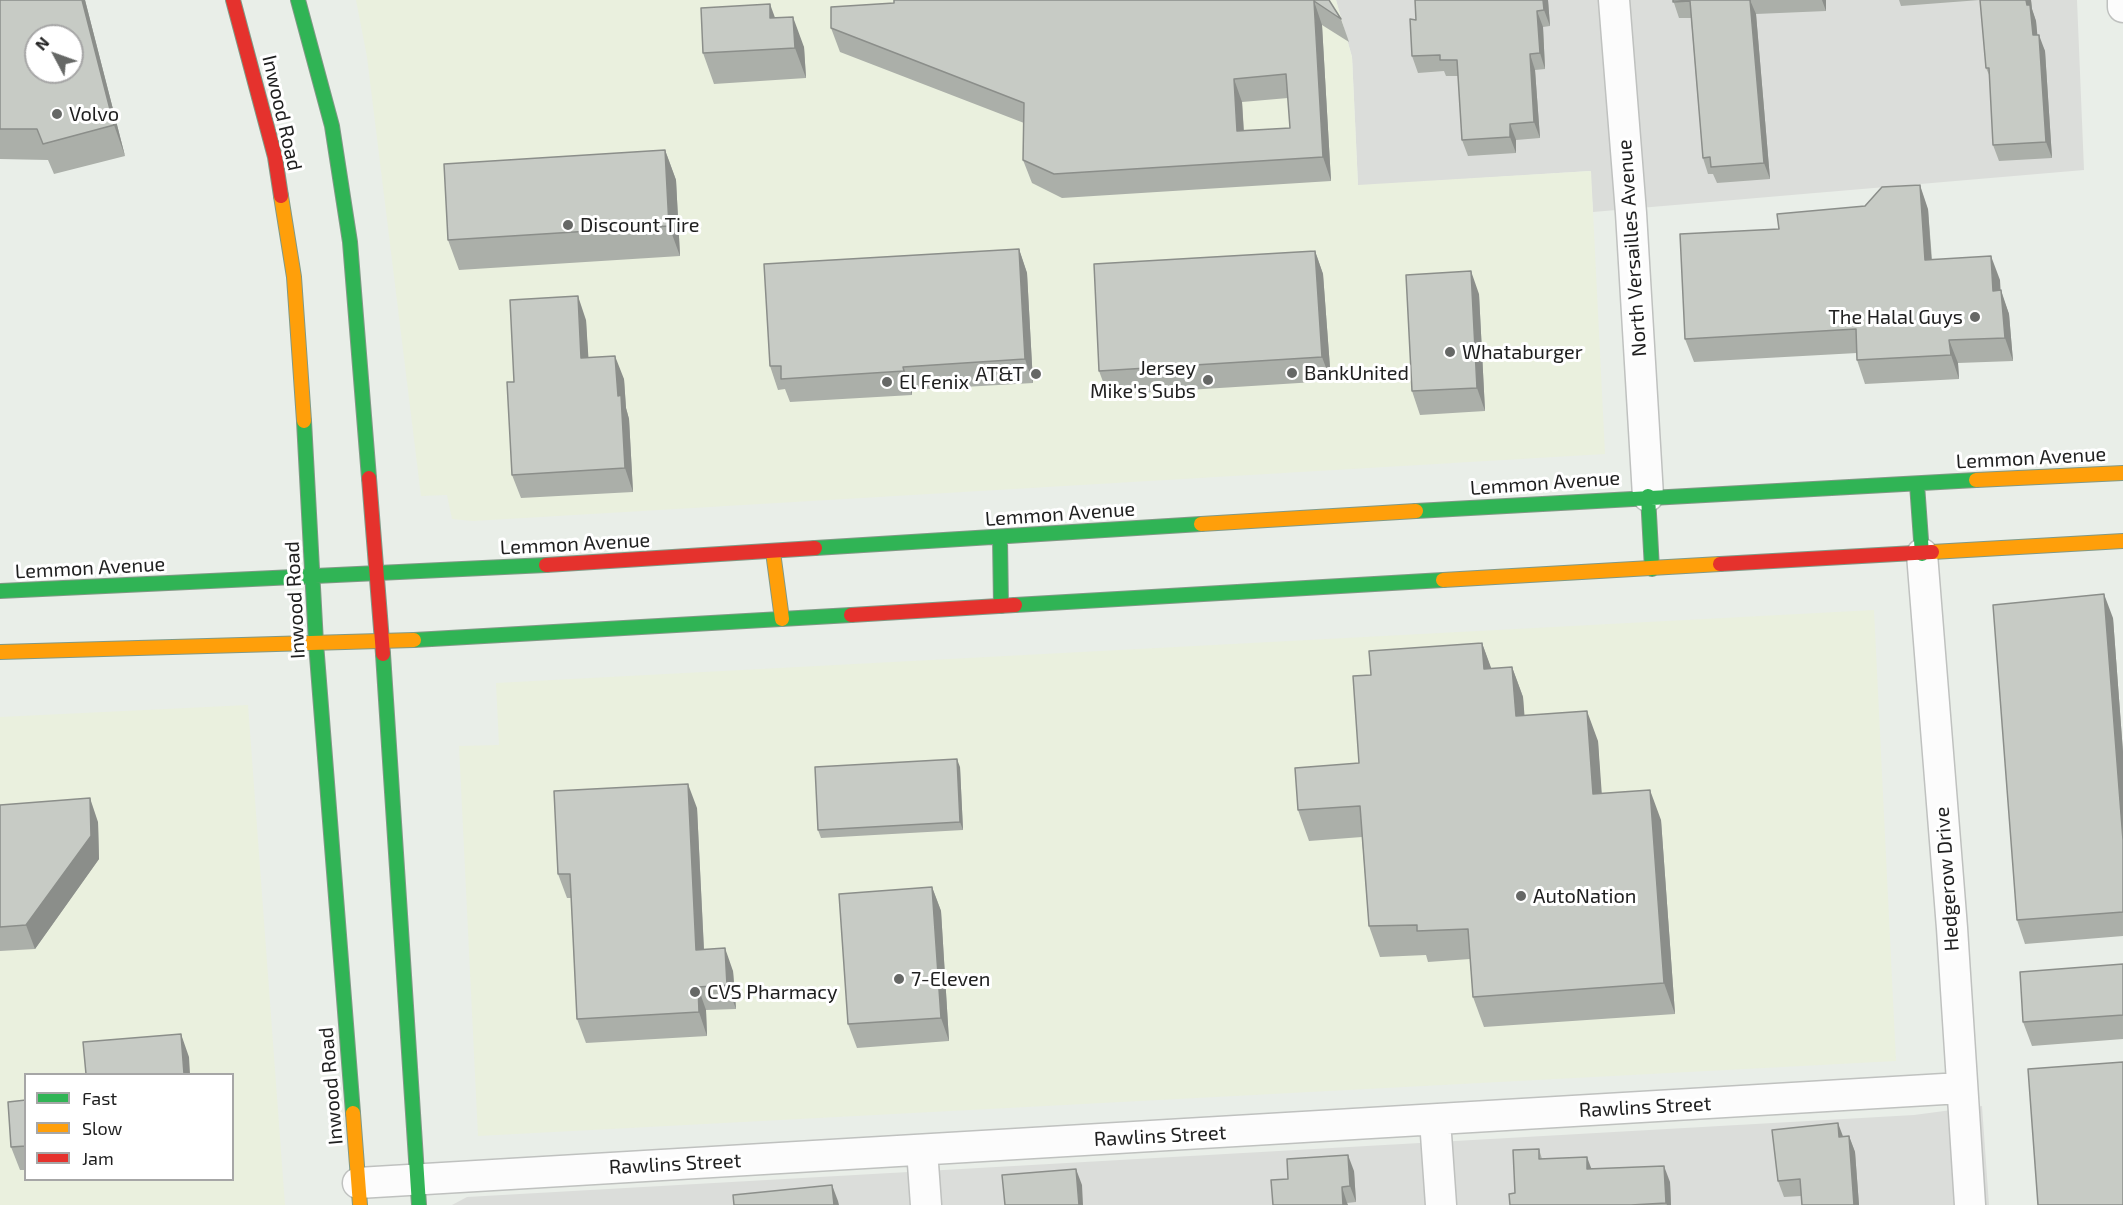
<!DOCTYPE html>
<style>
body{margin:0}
#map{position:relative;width:2123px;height:1205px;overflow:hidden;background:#e9eee8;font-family:"Exo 2",sans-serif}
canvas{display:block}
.legend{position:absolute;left:24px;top:1073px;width:210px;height:108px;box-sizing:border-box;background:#fff;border:2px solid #a6a6a6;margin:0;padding:8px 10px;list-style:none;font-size:18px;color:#202020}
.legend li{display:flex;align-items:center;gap:12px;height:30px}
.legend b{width:30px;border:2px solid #a6a6a6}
.north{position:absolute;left:24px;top:24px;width:60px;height:60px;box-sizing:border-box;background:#fff;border:2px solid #a6a6a6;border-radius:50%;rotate:311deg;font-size:16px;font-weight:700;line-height:24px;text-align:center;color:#202020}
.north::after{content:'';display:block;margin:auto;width:21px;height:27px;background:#666866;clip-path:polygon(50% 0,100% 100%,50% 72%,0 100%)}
</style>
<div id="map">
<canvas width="2123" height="1205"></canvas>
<ul class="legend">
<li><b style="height:8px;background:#30b455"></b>Fast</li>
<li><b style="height:8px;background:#ff9f0a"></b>Slow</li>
<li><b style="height:8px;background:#e5322d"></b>Jam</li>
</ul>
<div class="north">N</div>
</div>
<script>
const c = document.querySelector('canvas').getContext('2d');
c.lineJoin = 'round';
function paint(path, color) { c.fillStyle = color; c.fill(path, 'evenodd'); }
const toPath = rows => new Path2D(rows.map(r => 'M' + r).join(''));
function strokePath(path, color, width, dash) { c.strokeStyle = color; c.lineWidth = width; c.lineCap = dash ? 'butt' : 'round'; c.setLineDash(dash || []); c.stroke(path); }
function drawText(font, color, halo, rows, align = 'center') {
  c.font = font + ' "Exo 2",sans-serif'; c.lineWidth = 6; c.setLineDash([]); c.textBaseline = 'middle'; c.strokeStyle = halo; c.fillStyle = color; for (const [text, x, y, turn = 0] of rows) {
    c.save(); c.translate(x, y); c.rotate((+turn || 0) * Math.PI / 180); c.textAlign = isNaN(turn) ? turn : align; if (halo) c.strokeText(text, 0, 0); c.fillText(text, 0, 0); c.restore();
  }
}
paint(toPath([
 [1336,0,2077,0,2084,170,1593,212,1590,171,1358,186,1352,57],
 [1982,1106,1989,1205,452,1205,467,1197,1914,1115]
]), '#dbddda');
paint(toPath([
 [356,0,1336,0,1352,57,1358,185,1591,171,1605,454,473,521,452,519,447,495,421,496,367,57],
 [1874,610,1896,1061,478,1136,459,746,499,745,496,683],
 [248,705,285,1205,0,1205,0,717],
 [26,1074,232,1074,232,1180,26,1180]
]), '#eaf0de');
const street = toPath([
 [1614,0,1631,213,1648,496],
 [2123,0,2123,7],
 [1922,554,1952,928,1970,1205],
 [1435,1120,1441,1205],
 [922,1150,926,1205],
 [358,1183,1961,1088]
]);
const fast = toPath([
 [298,0,332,126,350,242,369,478],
 [304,421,316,643,353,1113],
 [1917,484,1922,554],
 [1648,496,1652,569],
 [1416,511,1976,480],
 [1000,538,1001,606],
 [815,548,1201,524],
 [0,591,546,565],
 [1015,605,1443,580],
 [414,640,851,615],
 [383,654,419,1205]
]);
const slow = toPath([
 [281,196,294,277,304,421],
 [1976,480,2123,473],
 [1201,524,1416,511],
 [773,552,782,619],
 [1932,552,2123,541],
 [1443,580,1720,564],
 [0,652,414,640],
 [353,1113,360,1205]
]);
const jam = toPath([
 [233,0,275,157,281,196],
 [369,478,383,654],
 [1720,564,1932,552],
 [546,565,815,548],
 [851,615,1015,605]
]);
strokePath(street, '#bfc1bf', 33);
strokePath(fast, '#809986', 16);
strokePath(slow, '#809986', 16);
strokePath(jam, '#809986', 16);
strokePath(street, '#fcfcfc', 30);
strokePath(fast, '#30b455', 14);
strokePath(slow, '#ff9f0a', 14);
strokePath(jam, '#e5322d', 14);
paint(toPath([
 [0,0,85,0,125,156,54,174,48,160,0,159],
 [1329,0,1341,19,1349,42,1322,25,1331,181,1062,198,1032,183,1023,160,1024,123,840,52,831,28,894,3],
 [1288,98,1290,128,1244,131,1242,102],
 [1415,0,1548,0,1550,26,1543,27,1545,69,1535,70,1540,138,1516,140,1516,153,1468,156,1462,140,1458,76,1446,76,1444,71,1418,73,1412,56,1416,20],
 [1673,0,1826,0,1826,11,1756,14,1770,179,1717,183,1713,174,1708,174,1703,158,1691,18,1679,18],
 [1899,0,2031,0,2032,9,2036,21,2037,35,2045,51,2052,158,1999,161,1993,145,1990,77,1986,68,1980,0,1901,6],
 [775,18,804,47,806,78,714,84,703,53],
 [665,150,676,180,680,256,459,270,448,240],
 [1928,209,1932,259,2000,280,2000,290,2009,314,2013,361,1958,363,1959,379,1865,384,1857,360,1857,353,1694,362,1685,339,1779,229],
 [1019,249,1027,273,1033,383,912,390,912,395,790,402,785,389,778,390,770,366],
 [1315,251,1323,274,1331,381,1108,395,1099,371],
 [1479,294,1485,411,1420,415,1412,391],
 [586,320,588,358,624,379,626,408,629,419,633,492,521,498,512,475,514,382],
 [2113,618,2123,752,2123,936,2025,944,2017,920],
 [1482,643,1491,669,1512,667,1523,697,1524,715,1598,741,1601,794,1661,820,1675,1014,1484,1027,1473,997,1470,959,1428,962,1426,955,1380,957,1369,926,1362,837,1309,841,1298,810,1359,763,1371,675],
 [960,767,963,830,821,838,818,830],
 [0,805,98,822,99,859,35,949,0,951],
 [697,808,704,949,733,971,736,1009,706,1010,707,1036,586,1043,577,1019,571,898,567,898,558,874],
 [932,887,941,911,949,1041,857,1048,848,1024],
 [2123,964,2123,1039,2032,1046,2023,1022],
 [26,1100,26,1170,20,1170,11,1147],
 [1849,1136,1855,1152,1859,1205,1802,1205,1801,1196,1784,1197,1778,1181,1843,1137],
 [1539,1149,1542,1159,1591,1168,1670,1182,1671,1205,1510,1205,1515,1193],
 [1354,1171,1356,1202,1347,1203,1348,1205,1273,1205,1288,1179]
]), '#abafa9');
paint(toPath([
 [82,0,85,0,125,156,114,125],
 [1543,0,1548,0,1550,26,1544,10],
 [1750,0,1756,14,1770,179,1764,163],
 [1822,0,1826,0,1826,11],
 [2026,0,2031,0,2032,9,2036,21,2039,51,2033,35],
 [1314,1,1322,25,1331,181,1323,157],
 [770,4,781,34,770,18],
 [1537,11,1543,27,1545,69,1540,53],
 [793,17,804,47,806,78,795,48],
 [2039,35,2045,51,2052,158,2046,142],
 [1530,54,1535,70,1540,138,1534,122],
 [1234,79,1242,102,1245,155,1237,131],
 [1510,124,1516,140,1516,153,1510,137],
 [665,150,676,180,680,256,669,226],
 [1920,185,1928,209,1933,283,1925,260],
 [1019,249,1027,273,1033,383,1025,359],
 [1315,251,1323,274,1331,381,1322,357],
 [1991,256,2000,280,2002,315,1993,291],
 [1471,271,1479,294,1485,411,1477,388],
 [2001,290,2009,314,2013,361,2005,338],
 [578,296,586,320,590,382,581,358],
 [1949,340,1958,363,1959,379,1951,355],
 [615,356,624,379,626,408,629,419,633,492,625,468,618,396],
 [903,367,912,390,912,395,904,371],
 [2104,594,2113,618,2123,752,2123,840],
 [1482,643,1493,673,1484,669],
 [1512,667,1523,697,1527,746,1516,716],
 [1587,711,1598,741,1604,824,1593,794],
 [957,759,960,767,963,830,960,822],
 [688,784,697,808,705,973,696,950],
 [1650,790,1661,820,1675,1014,1664,983],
 [90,798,98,822,99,859,35,949,26,925],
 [932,887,941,911,949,1041,941,1018],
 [725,948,733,971,736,1009,727,985],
 [698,987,706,1010,707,1036,699,1012],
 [181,1034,189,1057,190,1074,184,1074],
 [1838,1123,1844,1139,1839,1137],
 [1849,1136,1855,1152,1859,1205,1854,1205],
 [1348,1155,1354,1171,1356,1202,1350,1186],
 [1587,1157,1593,1173,1587,1169],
 [1664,1166,1670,1182,1671,1205,1667,1205,1666,1203],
 [1076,1169,1082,1185,1083,1205,1079,1205],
 [832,1185,838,1201,839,1205,834,1205],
 [1342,1187,1347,1203,1348,1205,1343,1205]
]), '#8b8e8a');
const building = toPath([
 [0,0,82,0,114,125,43,144,37,129,0,129,0,0],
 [36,36,72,36,72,72,36,72,36,36],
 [894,0,1329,0,1341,19,1314,1,1323,157,1054,174,1023,160,1024,103,831,28,831,7,894,3,894,0],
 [1286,74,1290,128,1237,131,1234,79,1286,74],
 [1415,0,1543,0,1544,10,1537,11,1540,53,1530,54,1534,122,1510,124,1510,137,1462,140,1457,60,1440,60,1440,55,1412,56,1410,19,1416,20,1415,0],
 [1673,0,1750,0,1764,163,1711,167,1710,157,1703,158,1690,1,1673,2,1673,0],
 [1980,0,2026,0,2027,5,2030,5,2033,35,2039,35,2046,142,1993,145,1989,68,1986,68,1980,0],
 [770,4,770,18,793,17,795,48,703,53,701,8,770,4],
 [665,150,669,226,448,240,444,164,665,150],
 [1920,185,1925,260,1991,256,1993,291,2001,290,2005,338,1949,340,1951,355,1857,360,1856,329,1685,339,1680,234,1779,229,1777,214,1865,206,1882,187,1920,185],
 [1019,249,1025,359,903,367,904,371,781,379,781,366,770,366,764,264,1019,249],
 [1315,251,1322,357,1099,371,1094,264,1315,251],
 [1471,271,1477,388,1412,391,1406,275,1471,271],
 [578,296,581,358,615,356,618,396,621,395,625,468,512,475,507,382,514,382,510,300,578,296],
 [2104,594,2123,840,2123,912,2017,920,1993,605,2104,594],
 [1482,643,1484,669,1512,667,1516,716,1587,711,1593,794,1650,790,1664,983,1473,997,1468,929,1417,931,1417,925,1369,926,1360,806,1298,810,1295,768,1359,763,1353,676,1371,675,1369,651,1482,643],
 [957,759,960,822,818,830,815,767,957,759],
 [688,784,696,950,725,948,727,985,698,987,699,1012,577,1019,570,874,558,874,554,791,688,784],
 [90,798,91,836,26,925,0,927,0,805,90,798],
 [932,887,941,1018,848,1024,839,894,932,887],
 [2123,964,2123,1015,2023,1022,2020,972,2123,964],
 [181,1034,184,1074,86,1074,83,1042,181,1034],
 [2123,1062,2123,1205,2038,1205,2028,1069,2123,1062],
 [26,1100,26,1146,11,1147,8,1102,26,1100],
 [1838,1123,1839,1137,1849,1136,1854,1205,1802,1205,1800,1179,1778,1181,1772,1130,1838,1123],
 [1539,1149,1539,1159,1587,1157,1587,1169,1664,1166,1666,1203,1631,1205,1510,1205,1509,1194,1515,1193,1513,1150,1539,1149],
 [1348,1155,1350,1186,1342,1187,1343,1205,1273,1205,1271,1180,1288,1179,1287,1159,1348,1155],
 [1076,1169,1079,1205,1005,1205,1002,1175,1076,1169],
 [832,1185,834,1205,734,1205,733,1195,832,1185]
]);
paint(building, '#c7cbc5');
strokePath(building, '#8b8e8a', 1.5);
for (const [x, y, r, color] of [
 [57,114,6,"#666866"],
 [568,225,6,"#666866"],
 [1975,317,6,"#666866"],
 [1450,352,6,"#666866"],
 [1292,373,6,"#666866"],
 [1036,374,6,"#666866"],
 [1208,380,6,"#666866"],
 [887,382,6,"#666866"],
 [1521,896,6,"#666866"],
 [899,979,6,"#666866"],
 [695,992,6,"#666866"]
]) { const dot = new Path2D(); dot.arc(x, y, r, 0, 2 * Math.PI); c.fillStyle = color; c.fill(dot); strokePath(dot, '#fff', 2); }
drawText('20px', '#202020', '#fff', [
 ["Inwood Road",282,113,77],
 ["North Versailles Avenue",1632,248,-94],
 ["Lemmon Avenue",2031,458,-3],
 ["Lemmon Avenue",1545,483,-4],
 ["Lemmon Avenue",1060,514,-4],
 ["Lemmon Avenue",575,544,-3],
 ["Lemmon Avenue",90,568,-3],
 ["Inwood Road",295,600,-93],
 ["Hedgerow Drive",1947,879,-94],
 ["Inwood Road",331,1086,-95],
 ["Rawlins Street",1645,1107,-3],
 ["Rawlins Street",1160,1136,-3],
 ["Rawlins Street",675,1164,-3]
]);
drawText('20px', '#202020', '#fff', [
 ["Volvo",69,114],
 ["Discount Tire",580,225],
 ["The Halal Guys",1963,317,"right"],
 ["Whataburger",1462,352],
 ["Jersey",1196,368,"right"],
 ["Mike's Subs",1196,391,"right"],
 ["BankUnited",1304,373],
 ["AT&T",1024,374,"right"],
 ["El Fenix",899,382],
 ["AutoNation",1533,896],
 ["7-Eleven",911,979],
 ["CVS Pharmacy",707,992]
], 'left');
</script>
